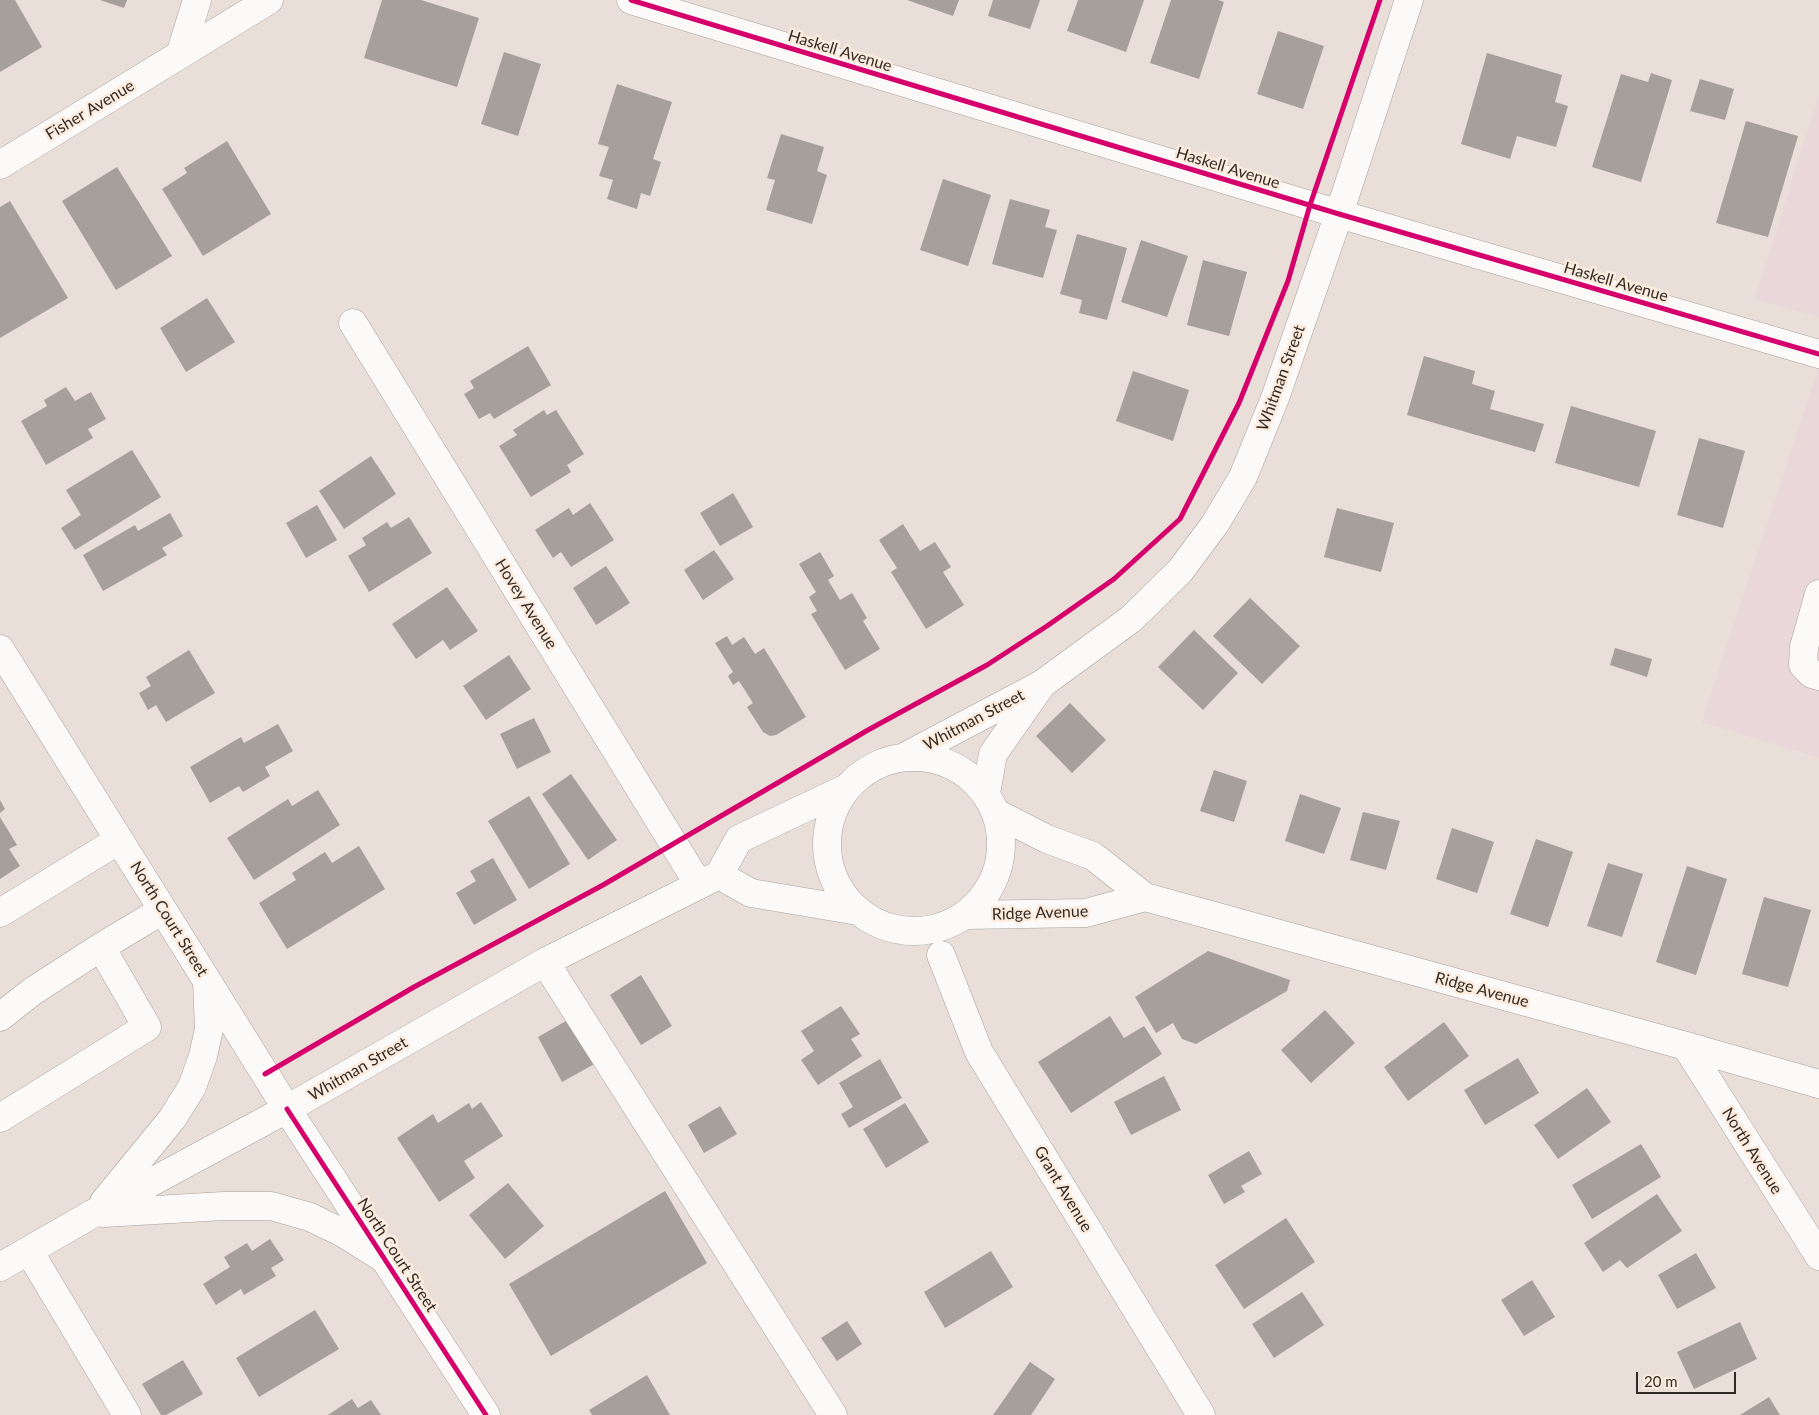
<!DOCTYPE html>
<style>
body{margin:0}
#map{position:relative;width:1819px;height:1415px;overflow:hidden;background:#e9dfd8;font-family:Lato,sans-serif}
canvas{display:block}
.scale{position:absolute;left:1636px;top:1372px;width:100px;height:22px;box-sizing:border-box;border:2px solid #312a25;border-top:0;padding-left:6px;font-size:15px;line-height:18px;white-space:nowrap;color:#312a25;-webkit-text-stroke:4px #fdecde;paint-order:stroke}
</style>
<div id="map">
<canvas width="1819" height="1415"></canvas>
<div class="scale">20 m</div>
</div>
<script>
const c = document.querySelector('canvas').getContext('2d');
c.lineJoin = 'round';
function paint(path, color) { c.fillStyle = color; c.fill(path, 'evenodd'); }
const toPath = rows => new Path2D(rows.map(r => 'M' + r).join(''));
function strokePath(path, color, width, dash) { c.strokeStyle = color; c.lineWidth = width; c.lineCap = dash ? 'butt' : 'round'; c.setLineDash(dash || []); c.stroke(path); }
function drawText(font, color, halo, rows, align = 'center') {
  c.font = font + ' Lato,sans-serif'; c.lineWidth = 5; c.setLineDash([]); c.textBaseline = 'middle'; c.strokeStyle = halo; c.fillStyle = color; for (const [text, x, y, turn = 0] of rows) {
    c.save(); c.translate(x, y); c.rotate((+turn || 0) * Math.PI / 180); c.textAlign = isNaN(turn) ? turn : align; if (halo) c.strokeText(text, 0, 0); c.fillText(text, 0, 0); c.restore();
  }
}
paint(toPath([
 [1819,94,1819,317,1755,299],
 [1819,365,1819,758,1702,722]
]), '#e9d7d9');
paint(toPath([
 [0,0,15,0,42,47,0,72],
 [100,0,127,0,124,8],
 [382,0,421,0,479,18,457,87,364,58],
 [907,0,959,0,953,16],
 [993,0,1040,0,1030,29,988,16],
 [1078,0,1144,0,1126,52,1067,31],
 [1171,0,1218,0,1224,2,1199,79,1150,63],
 [1278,31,1324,46,1303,109,1257,94],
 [504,52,541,64,518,136,481,124],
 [1487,53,1562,75,1555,102,1568,106,1556,147,1517,136,1510,159,1461,144],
 [1651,73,1672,80,1641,182,1592,167,1621,74,1648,82],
 [1700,79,1734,89,1725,120,1690,111],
 [617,84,672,102,653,159,661,162,650,196,641,193,637,209,607,199,613,180,599,176,609,147,598,144],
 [1746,121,1798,136,1768,237,1716,223],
 [781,134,824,147,817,171,827,175,812,224,766,210,775,180,767,178],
 [227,141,271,214,203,256,162,189,187,173,184,168],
 [117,167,172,256,116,290,62,201],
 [943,179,991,195,968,266,920,250],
 [1010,199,1050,210,1045,227,1057,230,1043,278,992,264],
 [10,201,68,298,0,338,0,207],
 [1077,234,1127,248,1107,320,1079,313,1082,300,1060,294],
 [1141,240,1188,256,1167,317,1121,302],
 [1203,260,1247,272,1229,336,1187,325],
 [207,298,235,342,186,372,160,328],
 [528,346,551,385,494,419,490,413,479,419,464,394,474,388,470,381],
 [1424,356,1475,371,1472,384,1495,391,1490,409,1544,424,1535,452,1407,415],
 [1133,371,1189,390,1173,441,1116,421],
 [66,387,75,401,91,392,106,419,88,429,93,438,46,465,21,421,47,406,44,400],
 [1571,406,1656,431,1639,487,1555,463],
 [544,410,547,415,556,410,584,454,567,465,571,472,531,497,499,446,517,435,513,430],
 [1699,438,1745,451,1723,528,1677,515],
 [132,450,161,497,75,550,61,528,81,515,66,490],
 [371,456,396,494,344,529,319,491],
 [733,493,753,527,720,546,700,513],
 [590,503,614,540,571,567,561,552,553,558,535,530,569,508,573,515],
 [317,505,337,540,306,558,286,523],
 [1337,508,1394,523,1381,572,1324,557],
 [170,513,183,536,162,548,167,555,103,591,83,555,135,525,138,531],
 [409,517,432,553,369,592,348,556,366,545,362,538,387,522,391,528],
 [903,524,920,551,935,542,951,567,943,572,964,605,926,629,891,572,897,568,879,540],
 [714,550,734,579,703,600,684,570],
 [820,552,834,576,828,580,840,600,852,593,867,618,863,621,880,649,845,670,811,614,817,611,809,597,816,592,799,564],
 [606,566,630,603,596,625,573,588],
 [447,587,478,631,450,650,443,640,416,659,392,624],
 [1250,598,1300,646,1262,684,1213,636],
 [1194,630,1238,673,1203,710,1158,667],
 [727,636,732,645,744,637,755,654,764,648,806,717,776,735,770,736,763,732,747,707,753,703,739,681,733,685,728,676,733,672,715,643],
 [1615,648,1652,659,1647,677,1610,665],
 [189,650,215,693,166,722,156,705,148,710,139,693,151,686,146,677],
 [509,655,531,689,486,720,463,686],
 [1070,703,1106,740,1072,773,1036,736],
 [534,718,551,752,517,769,500,734],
 [278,724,293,751,265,767,270,776,243,792,239,786,210,803,190,767,241,737,244,743],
 [1214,770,1247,781,1234,822,1200,811],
 [571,774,617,840,588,860,542,794],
 [318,790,340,825,254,880,227,838,288,799,292,806],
 [1300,794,1341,808,1324,854,1285,841],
 [529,796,570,864,529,889,488,821],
 [0,800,5,809,0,813],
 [1363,812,1400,821,1386,870,1350,860],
 [0,817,17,845,9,849,20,866,0,879],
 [1452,828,1494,842,1477,893,1436,879],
 [1536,839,1573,852,1548,927,1510,914],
 [359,846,385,889,287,949,259,903,296,880,292,873,325,852,332,863],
 [493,858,517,900,474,925,456,893,476,881,470,871],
 [1608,863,1643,874,1622,937,1587,926],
 [1687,866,1727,879,1696,975,1656,962],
 [1764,897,1811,910,1788,987,1742,974],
 [1208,951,1290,980,1287,991,1196,1044,1182,1039,1173,1023,1156,1033,1135,997],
 [641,975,672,1026,641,1045,610,995],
 [841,1006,860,1034,851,1039,862,1056,818,1085,801,1060,814,1051,801,1031],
 [1325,1010,1355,1043,1311,1083,1281,1050],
 [1110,1016,1124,1038,1144,1026,1162,1054,1071,1113,1038,1062],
 [573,1017,598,1062,562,1082,538,1037],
 [1444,1022,1469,1056,1408,1101,1384,1067],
 [1518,1058,1539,1093,1485,1125,1464,1090],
 [880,1059,902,1098,849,1128,841,1114,853,1107,839,1083],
 [1164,1076,1181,1110,1131,1135,1114,1102],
 [1587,1088,1611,1122,1558,1159,1534,1125],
 [481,1102,503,1136,464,1161,475,1178,439,1202,397,1138,433,1114,438,1123,469,1103,472,1109],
 [905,1103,929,1142,886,1168,863,1129],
 [720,1106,737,1134,704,1153,688,1125],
 [1641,1144,1661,1177,1592,1219,1572,1185],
 [1249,1151,1262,1174,1241,1186,1245,1192,1224,1204,1208,1175],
 [508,1183,544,1226,505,1259,469,1215],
 [665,1191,707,1263,551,1356,509,1284],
 [1657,1194,1682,1231,1627,1268,1620,1260,1603,1272,1584,1243],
 [1286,1218,1315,1262,1244,1309,1215,1265],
 [270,1239,284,1260,271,1268,276,1276,244,1295,241,1289,216,1305,203,1284,230,1267,224,1257,247,1243,252,1251],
 [991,1251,1013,1287,945,1328,924,1292],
 [1696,1253,1716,1288,1677,1309,1658,1275],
 [1532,1280,1555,1317,1524,1336,1501,1300],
 [1302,1292,1324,1325,1274,1358,1252,1324],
 [315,1310,339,1349,259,1397,236,1358],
 [847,1321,862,1344,837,1361,821,1338],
 [1740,1322,1757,1359,1694,1389,1677,1352],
 [183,1360,203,1394,166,1415,161,1415,142,1384],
 [1030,1362,1055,1379,1031,1415,993,1415],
 [647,1375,670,1415,592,1415,589,1410],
 [1769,1397,1780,1415,1740,1415],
 [352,1399,358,1408,371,1400,381,1415,328,1415]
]), '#a69f9a');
const minor = toPath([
 [631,0,1339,214,1819,354],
 [180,55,197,0],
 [0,165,269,0],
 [353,323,699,885],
 [1819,594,1804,647,1803,665,1812,674,1819,676],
 [0,649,287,1109,486,1415],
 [996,813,1047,839,1093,856,1145,897,1686,1046,1819,1084],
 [0,913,119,840],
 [965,915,1086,913,1145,897],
 [941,955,979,1052,1201,1415],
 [545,962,833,1415],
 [0,1017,33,991,101,947],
 [1686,1046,1819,1256],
 [0,1118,147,1027,101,947,163,910],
 [29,1251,127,1415]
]);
const major = toPath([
 [906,756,1042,684,1131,619,1180,571,1215,524,1243,477,1275,398,1339,214,1409,0],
 '827 844a87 87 0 1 1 174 0a87 87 0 1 1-174 0Z',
 [986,793,993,754,1040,687],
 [719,875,751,893,858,911],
 [104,1202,172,1119,192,1087,203,1056,209,1029,207,981],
 [103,1213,224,1206,271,1206,310,1217,343,1233,386,1260],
 [0,1267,94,1213,287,1109,545,962,719,875,739,839,847,788]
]);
strokePath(minor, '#a8a19c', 29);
strokePath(major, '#a8a19c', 29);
strokePath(minor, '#fcfaf9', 28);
strokePath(major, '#fcfaf9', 28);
strokePath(toPath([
 [631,0,1339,214,1819,354],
 [265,1074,414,987,603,885,868,730,987,665,1047,626,1114,579,1180,519,1239,403,1288,281,1310,205,1380,0],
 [287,1109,486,1415]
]), '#d6006c', 5);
drawText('16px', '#312a25', '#fdecde', [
 ["Haskell Avenue",840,51,17],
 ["Fisher Avenue",90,110,-31],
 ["Haskell Avenue",1228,168,17],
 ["Haskell Avenue",1616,282,16],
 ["Whitman Street",1281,378,-70],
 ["Hovey Avenue",526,604,58],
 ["Whitman Street",974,720,-28],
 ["Ridge Avenue",1040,913,-2],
 ["North Court Street",169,919,58],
 ["Ridge Avenue",1482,990,15],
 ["Whitman Street",358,1069,-30],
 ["North Avenue",1752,1151,58],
 ["Grant Avenue",1063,1189,59],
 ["North Court Street",397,1255,57]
]);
</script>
